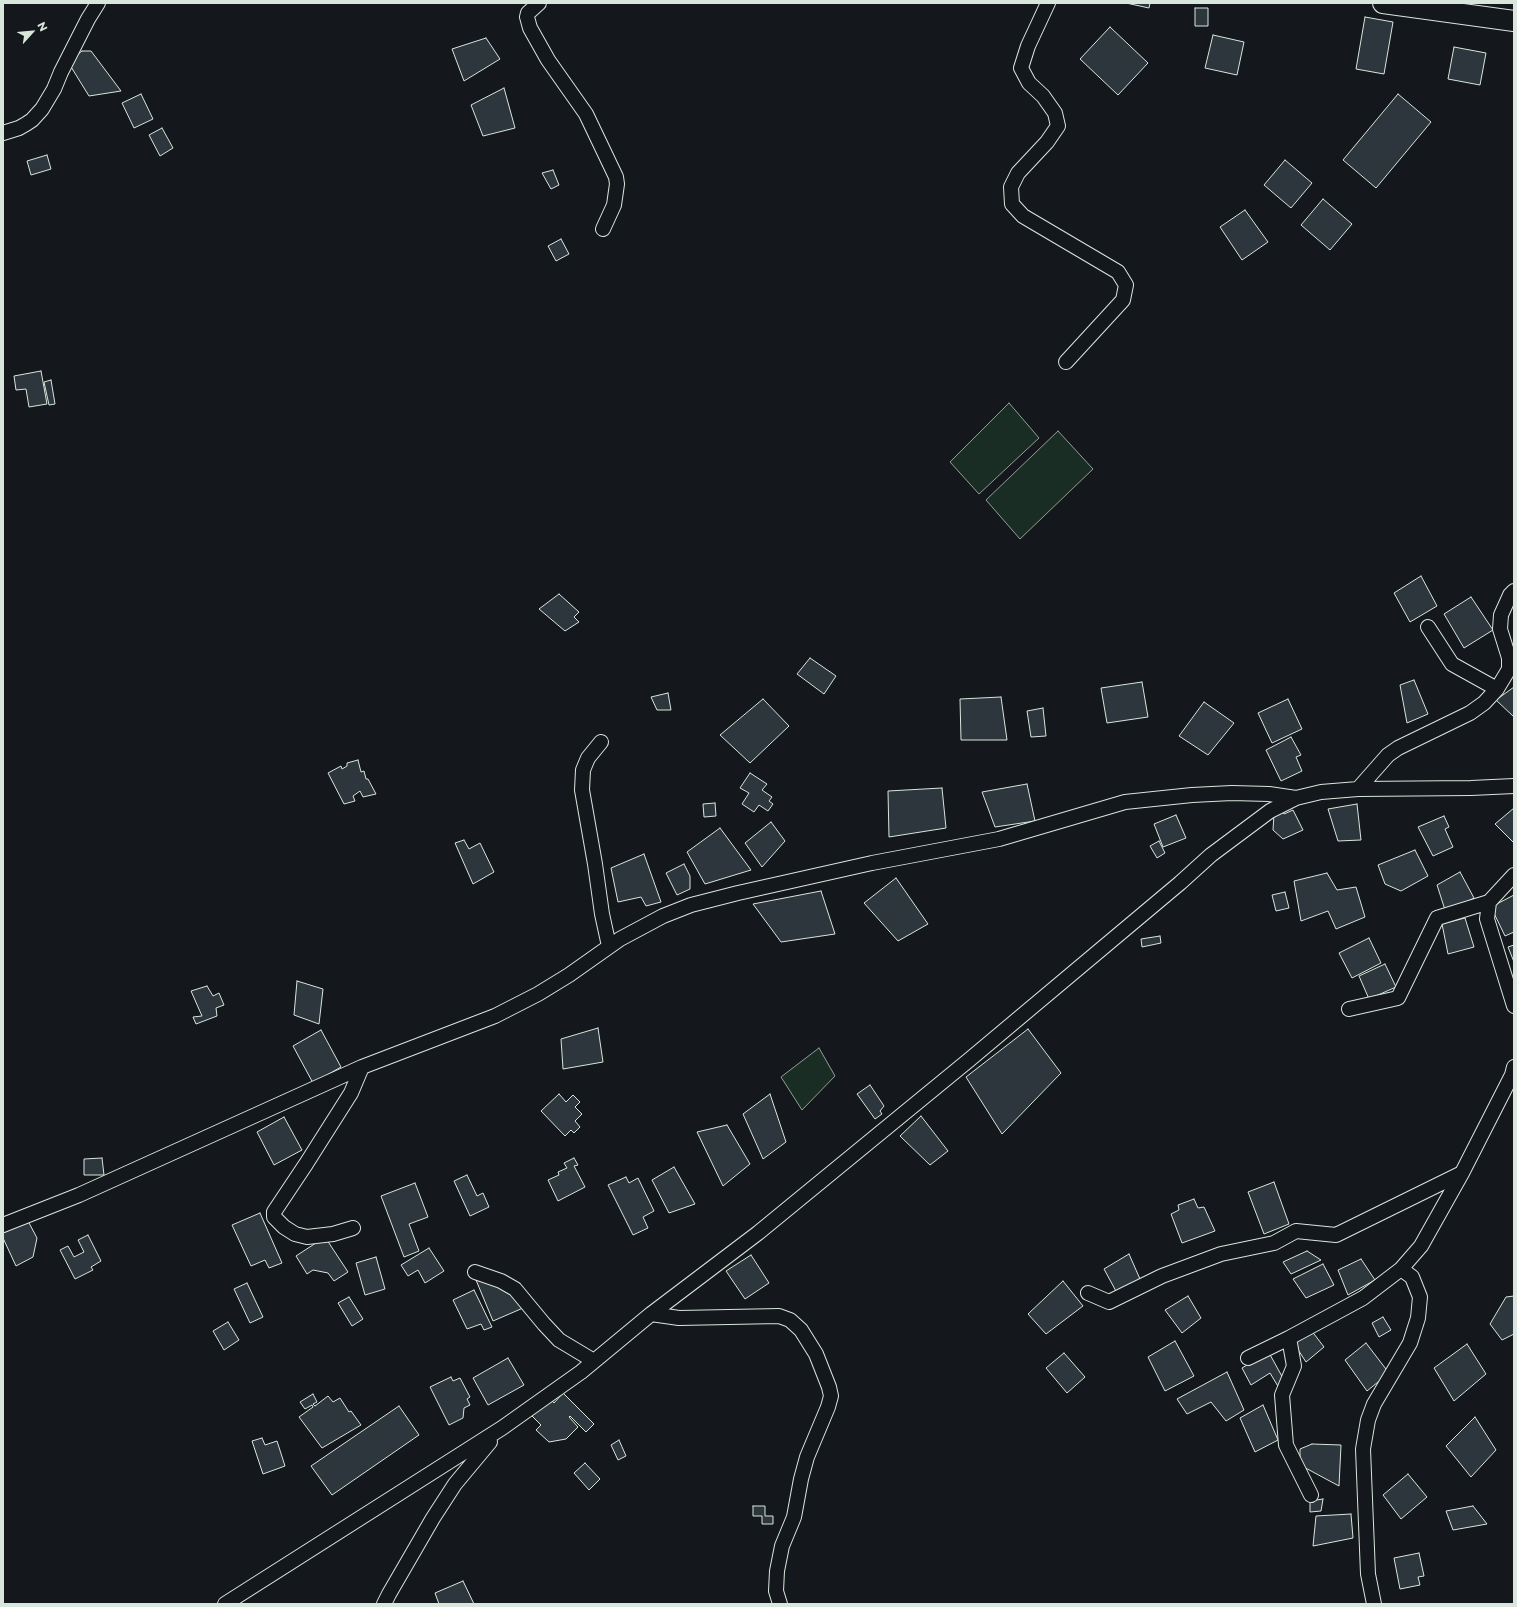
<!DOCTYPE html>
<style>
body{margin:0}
#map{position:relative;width:1517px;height:1607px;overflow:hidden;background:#14181c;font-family:Montserrat,sans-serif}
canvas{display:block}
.frame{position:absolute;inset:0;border:4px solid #d8e6dc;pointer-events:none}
.north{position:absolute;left:12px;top:12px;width:40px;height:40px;-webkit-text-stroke:3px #14181c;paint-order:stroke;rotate:63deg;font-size:11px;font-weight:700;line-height:16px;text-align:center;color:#d8e6dc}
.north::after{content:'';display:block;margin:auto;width:14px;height:18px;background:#d8e6dc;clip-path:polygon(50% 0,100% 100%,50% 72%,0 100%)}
</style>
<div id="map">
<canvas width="1517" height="1607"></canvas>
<div class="frame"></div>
<div class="north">N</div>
</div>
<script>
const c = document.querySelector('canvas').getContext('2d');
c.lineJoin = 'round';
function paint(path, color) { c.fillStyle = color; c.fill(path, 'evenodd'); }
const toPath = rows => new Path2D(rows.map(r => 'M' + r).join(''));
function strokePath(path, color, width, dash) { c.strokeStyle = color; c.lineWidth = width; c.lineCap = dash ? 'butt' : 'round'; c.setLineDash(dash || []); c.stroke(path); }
const green = toPath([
 [1009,403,1039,438,979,494,950,462,1009,403],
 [1058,431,1093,469,1020,539,986,500,1058,431],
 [819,1048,835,1076,802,1110,781,1077,819,1048]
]);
paint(green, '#1a2d24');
strokePath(green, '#939e99', 1);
const building = toPath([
 [1126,3,1150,3,1149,8,1126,3],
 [1195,8,1208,8,1208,26,1195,26,1195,8],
 [1365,17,1393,22,1384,74,1356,69,1365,17],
 [1110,27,1148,63,1118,95,1080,59,1110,27],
 [1213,35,1244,42,1237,75,1205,68,1213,35],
 [486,38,500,59,464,81,452,49,486,38],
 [1454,47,1486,53,1480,85,1448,79,1454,47],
 [82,51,91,51,121,91,89,96,68,62,82,51],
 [504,88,515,128,483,136,471,105,504,88],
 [141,94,153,119,134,128,122,103,141,94],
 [1398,94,1431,122,1376,188,1343,160,1398,94],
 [162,128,173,148,160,156,149,135,162,128],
 [47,155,51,169,31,175,27,161,47,155],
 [1285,160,1312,183,1291,208,1264,185,1285,160],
 [553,170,559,185,551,189,542,173,553,170],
 [1323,199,1352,224,1330,250,1301,225,1323,199],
 [1245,210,1268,242,1242,260,1220,227,1245,210],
 [561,239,569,254,556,261,548,246,561,239],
 [41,371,47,404,29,407,26,389,16,390,14,376,41,371],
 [51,380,55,404,49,405,44,382,51,380],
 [1421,576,1437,606,1410,622,1394,593,1421,576],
 [559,594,579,612,574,617,579,622,565,631,539,609,559,594],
 [1471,597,1493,630,1464,648,1444,614,1471,597],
 [810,658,836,676,824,694,797,674,810,658],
 [1414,680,1428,714,1407,723,1400,685,1414,680],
 [1142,682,1148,717,1107,723,1101,688,1142,682],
 [1514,687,1514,717,1496,700,1514,687],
 [668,693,671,710,657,710,651,697,668,693],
 [1001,697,1007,740,961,740,960,699,1001,697],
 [763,699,789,726,750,763,720,735,763,699],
 [1288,699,1302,729,1272,743,1258,713,1288,699],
 [1204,702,1234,723,1208,755,1179,736,1204,702],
 [1043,708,1046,736,1031,737,1027,711,1043,708],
 [1291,737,1301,755,1296,757,1302,771,1281,781,1266,750,1291,737],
 [358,760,361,772,364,771,366,779,368,779,376,794,363,797,360,791,353,796,355,801,344,804,328,773,341,766,342,769,347,766,347,763,358,760],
 [750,773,767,784,762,790,772,797,769,801,773,804,768,811,759,805,754,812,742,804,749,793,740,788,750,773],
 [1027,784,1035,821,995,827,982,792,1027,784],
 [942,788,946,828,889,837,888,791,942,788],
 [715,803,716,816,704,817,703,804,715,803],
 [1357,804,1361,840,1338,841,1328,809,1357,804],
 [1514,808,1514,843,1495,824,1514,808],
 [1282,810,1284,814,1293,810,1303,830,1283,839,1273,830,1274,814,1282,810],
 [1176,815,1186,838,1163,847,1154,824,1176,815],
 [1444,816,1449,827,1445,829,1453,847,1433,856,1418,827,1444,816],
 [771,822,785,841,762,867,745,843,771,822],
 [720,828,751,870,705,884,687,852,720,828],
 [464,840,469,849,480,843,494,872,473,884,455,843,464,840],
 [1159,841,1165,853,1157,858,1150,846,1159,841],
 [1415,850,1428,876,1401,891,1385,884,1378,865,1415,850],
 [644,854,661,902,646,906,641,897,618,902,611,868,644,854],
 [684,864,690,876,690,889,677,895,666,873,684,864],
 [1460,872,1474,898,1446,913,1437,885,1460,872],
 [1327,873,1337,890,1356,887,1365,917,1336,929,1328,911,1301,921,1294,881,1327,873],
 [896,878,928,924,898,941,864,903,896,878],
 [821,891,835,934,781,942,753,904,821,891],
 [1285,892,1289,908,1276,911,1272,895,1285,892],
 [1514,895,1514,932,1505,936,1491,907,1514,895],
 [1465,918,1474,947,1448,954,1442,924,1465,918],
 [1160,936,1161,943,1142,947,1141,939,1160,936],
 [1369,938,1381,963,1352,978,1339,953,1369,938],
 [1514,945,1514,962,1508,947,1514,945],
 [1385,964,1396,987,1369,999,1359,976,1385,964],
 [297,981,323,989,319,1024,294,1015,297,981],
 [207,986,213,996,219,993,224,1005,216,1008,217,1016,196,1024,193,1017,202,1016,191,991,207,986],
 [598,1028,603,1062,563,1069,561,1039,598,1028],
 [1028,1029,1061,1073,1002,1134,966,1077,1028,1029],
 [321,1030,341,1067,313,1083,293,1046,321,1030],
 [870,1085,884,1106,880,1111,882,1114,875,1119,857,1094,870,1085],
 [559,1094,566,1102,573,1095,580,1102,575,1107,582,1114,575,1121,580,1127,574,1133,571,1130,565,1136,541,1111,559,1094],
 [770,1094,786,1142,763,1159,743,1114,770,1094],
 [921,1116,948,1151,930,1165,900,1136,921,1116],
 [284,1117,302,1150,274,1165,257,1132,284,1117],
 [727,1125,750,1164,723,1186,697,1132,727,1125],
 [102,1158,104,1175,84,1175,84,1159,102,1158],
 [574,1158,578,1165,574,1166,585,1187,558,1201,548,1180,559,1175,558,1172,567,1168,564,1163,574,1158],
 [674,1167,695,1204,669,1213,652,1180,674,1167],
 [467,1175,477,1196,483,1193,489,1207,470,1216,454,1181,467,1175],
 [626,1177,629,1183,638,1178,654,1211,643,1217,648,1228,633,1235,608,1185,626,1177],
 [1274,1182,1289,1224,1264,1234,1248,1192,1274,1182],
 [415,1183,428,1217,409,1224,419,1251,404,1257,381,1196,415,1183],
 [1194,1199,1198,1208,1204,1207,1215,1231,1182,1243,1171,1214,1179,1210,1178,1205,1194,1199],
 [260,1213,282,1263,269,1268,265,1260,251,1266,232,1225,260,1213],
 [28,1221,37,1238,33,1257,16,1266,3,1238,3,1233,28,1221],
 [88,1235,101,1261,91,1267,93,1270,75,1279,60,1250,68,1246,74,1257,84,1252,78,1240,88,1235],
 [325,1237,348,1272,334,1281,328,1273,313,1270,307,1274,296,1256,325,1237],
 [429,1248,444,1271,425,1283,418,1270,408,1276,401,1265,429,1248],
 [1307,1251,1321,1260,1291,1274,1283,1262,1307,1251],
 [1129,1254,1140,1279,1117,1293,1104,1269,1129,1254],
 [751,1255,769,1283,745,1299,726,1271,751,1255],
 [376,1257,385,1289,365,1295,356,1263,376,1257],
 [1361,1259,1375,1280,1348,1295,1338,1270,1361,1259],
 [1323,1264,1334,1285,1306,1298,1293,1279,1323,1264],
 [476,1280,493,1284,513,1292,523,1308,493,1321,476,1280],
 [1063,1281,1083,1306,1046,1334,1028,1314,1063,1281],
 [247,1283,263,1317,250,1323,234,1289,247,1283],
 [474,1290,492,1327,484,1330,481,1324,467,1329,453,1300,474,1290],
 [1188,1296,1201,1318,1182,1333,1165,1310,1188,1296],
 [1514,1296,1514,1334,1502,1340,1490,1324,1506,1297,1514,1296],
 [349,1297,363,1319,352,1326,338,1303,349,1297],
 [1383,1317,1391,1330,1379,1337,1372,1323,1383,1317],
 [228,1322,239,1340,224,1350,213,1331,228,1322],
 [1311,1330,1324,1347,1306,1362,1293,1342,1311,1330],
 [1175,1341,1194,1376,1165,1391,1148,1357,1175,1341],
 [1366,1343,1389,1373,1367,1391,1345,1360,1366,1343],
 [1467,1344,1486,1374,1454,1401,1434,1368,1467,1344],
 [1268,1351,1284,1380,1279,1388,1270,1373,1251,1385,1242,1368,1262,1356,1268,1351],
 [1064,1353,1085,1377,1067,1393,1046,1368,1064,1353],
 [508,1358,524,1385,488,1405,473,1378,508,1358],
 [1227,1372,1244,1410,1226,1421,1211,1402,1187,1414,1177,1399,1227,1372],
 [451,1377,453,1381,460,1378,470,1397,467,1399,470,1405,464,1408,463,1418,449,1425,430,1387,451,1377],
 [563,1393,594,1424,586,1432,570,1416,569,1417,578,1427,566,1439,549,1442,536,1430,541,1425,532,1416,550,1398,554,1403,563,1393],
 [313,1394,317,1402,313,1404,315,1406,328,1396,333,1402,340,1398,349,1412,351,1411,361,1425,322,1448,299,1417,313,1407,312,1405,305,1409,300,1402,313,1394],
 [1263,1405,1278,1440,1255,1452,1240,1418,1263,1405],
 [399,1406,419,1435,332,1495,311,1466,399,1406],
 [1475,1417,1496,1450,1471,1477,1446,1446,1475,1417],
 [262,1438,265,1445,277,1441,285,1466,263,1474,252,1441,262,1438],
 [619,1440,626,1456,618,1460,611,1445,619,1440],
 [1312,1444,1341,1445,1339,1486,1300,1465,1300,1449,1312,1444],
 [585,1463,600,1479,589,1490,574,1473,585,1463],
 [1408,1474,1427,1497,1401,1519,1383,1495,1408,1474],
 [1323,1499,1321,1511,1310,1512,1310,1501,1323,1499],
 [753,1506,765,1506,765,1516,773,1516,773,1524,762,1524,762,1516,753,1516,753,1506],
 [1473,1506,1487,1524,1453,1530,1446,1511,1473,1506],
 [1351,1514,1353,1538,1313,1546,1316,1516,1351,1514],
 [1419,1553,1424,1576,1418,1577,1420,1585,1400,1589,1394,1558,1419,1553],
 [463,1581,474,1604,439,1604,435,1593,463,1581]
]);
paint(building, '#2c363c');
strokePath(building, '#d8e6dc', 1);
const minor = toPath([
 [539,3,528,13,527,17,530,28,548,60,586,114,616,177,617,184,614,205,603,229],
 [1048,3,1028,46,1021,68,1029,83,1043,96,1055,113,1058,126,1047,142,1018,173,1011,187,1012,204,1023,216,1118,272,1126,285,1123,300,1066,362],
 [3,133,19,128,26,124,32,120,42,109,54,89,61,72,88,19,98,3],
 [1428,627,1452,664,1497,689],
 [601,742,588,758,583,770,582,790,595,864,602,914,609,946],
 [1358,789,1388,755,1398,748,1470,713,1484,703,1497,689,1509,669,1509,658,1500,629,1501,615,1510,595,1514,591],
 [1514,875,1489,902,1487,919,1514,1006],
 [1349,1009,1398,998,1437,918,1489,902],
 [3,1225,79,1195,362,1067,495,1016,538,994,569,975,620,939,663,916,691,905,738,893,872,863,999,839,1125,802,1192,795,1232,793,1269,794,1296,798],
 [353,1228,333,1234,307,1237,295,1234,284,1227,274,1217,274,1212,306,1164,351,1093,362,1067],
 [475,1272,501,1281,515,1289,544,1324,559,1340,594,1361],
 [1088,1293,1109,1302,1162,1276,1221,1254,1274,1243,1296,1231,1336,1235,1462,1173],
 [651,1314,679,1318,779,1316,790,1320,801,1330,816,1354,829,1387,831,1396,828,1407,807,1457,801,1479,794,1517,782,1546,777,1571,776,1591,780,1604],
 [1289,1338,1294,1366,1282,1395,1286,1445,1311,1495],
 [1248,1358,1289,1338,1363,1298,1401,1269,1421,1246,1462,1173,1512,1075,1514,1067],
 [225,1604,502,1428,581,1372,651,1314,758,1233,969,1060,1180,883,1211,855,1270,811,1296,798,1321,792,1358,789,1471,788,1514,786],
 [384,1604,389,1594,433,1518,455,1484,490,1442],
 [1374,1604,1368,1574,1363,1449,1368,1420,1374,1404,1410,1343,1418,1318,1420,1297,1412,1277,1401,1269]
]);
const secondary = toPath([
 [1383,3,1514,21]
]);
strokePath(minor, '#d8e6dc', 16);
strokePath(secondary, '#d8e6dc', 22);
strokePath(minor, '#14181c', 14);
strokePath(secondary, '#14181c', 20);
</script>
